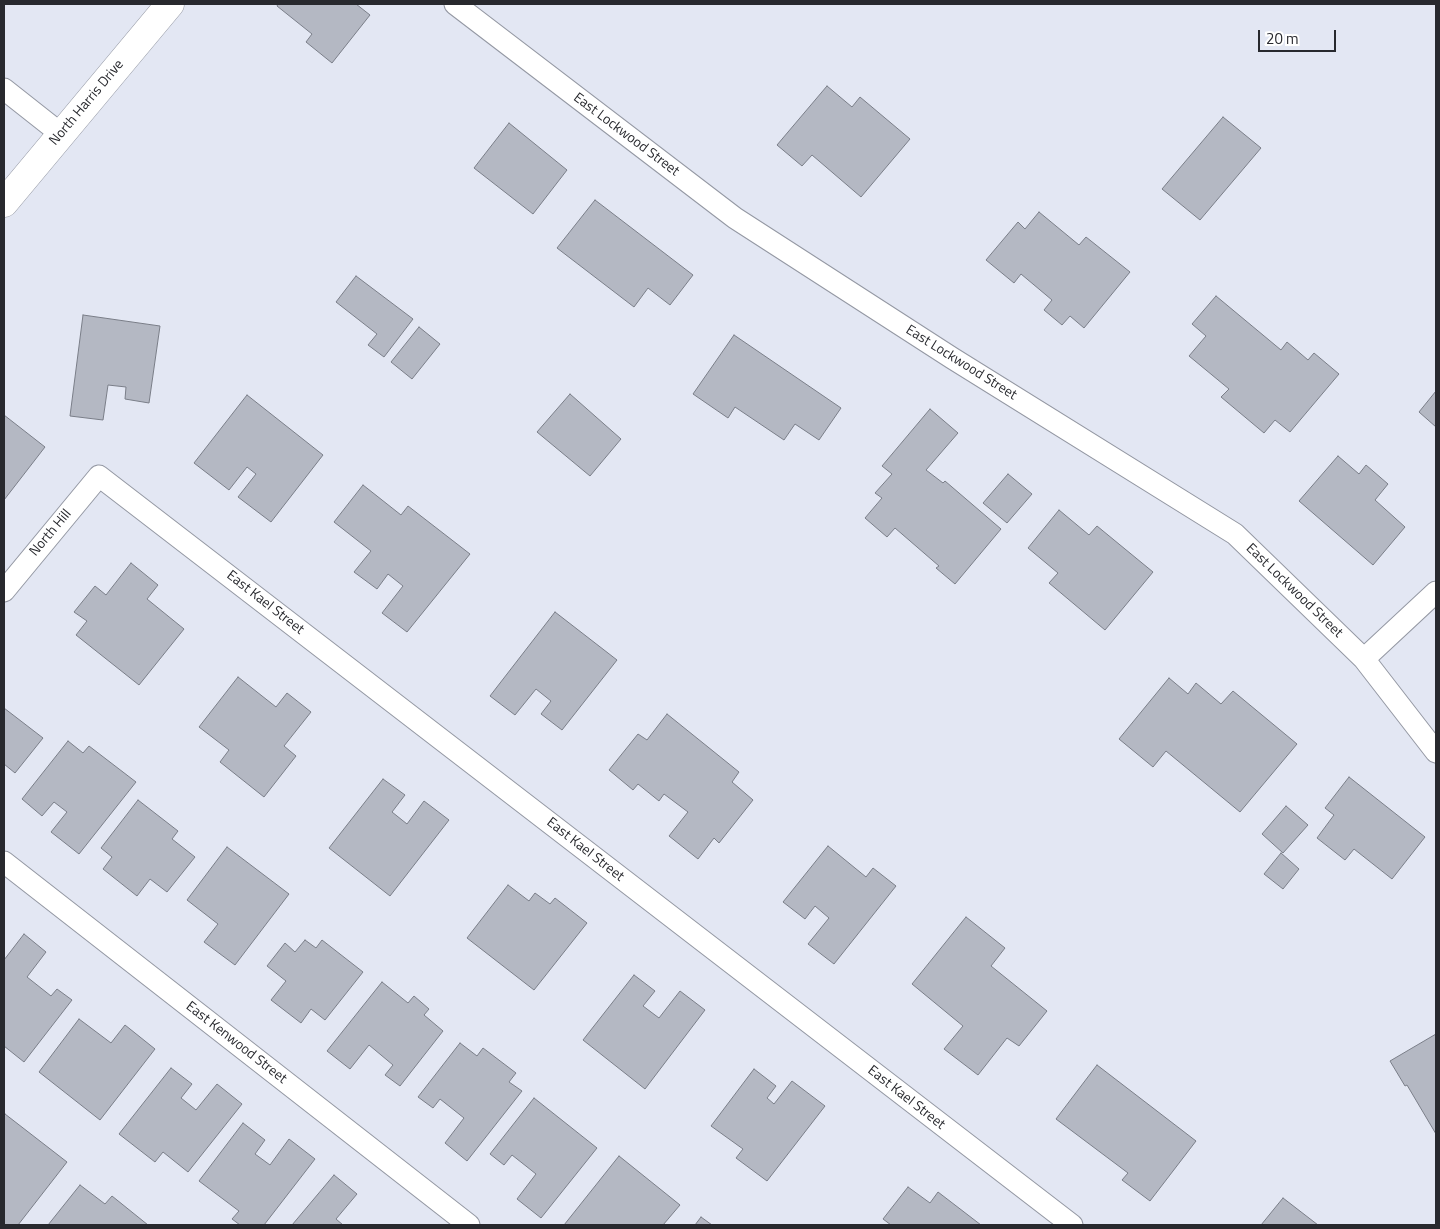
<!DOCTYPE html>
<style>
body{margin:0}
#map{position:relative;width:1440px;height:1229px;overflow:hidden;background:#e3e7f3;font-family:"Titillium Web",sans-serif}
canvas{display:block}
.frame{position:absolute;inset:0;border:5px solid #28292e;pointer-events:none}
.scale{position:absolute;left:1258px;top:30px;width:78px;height:22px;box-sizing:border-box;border:2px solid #28292e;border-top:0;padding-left:6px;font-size:15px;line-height:18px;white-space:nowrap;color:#28292e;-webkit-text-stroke:4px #fff;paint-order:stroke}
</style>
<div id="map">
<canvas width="1440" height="1229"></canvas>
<div class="frame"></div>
<div class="scale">20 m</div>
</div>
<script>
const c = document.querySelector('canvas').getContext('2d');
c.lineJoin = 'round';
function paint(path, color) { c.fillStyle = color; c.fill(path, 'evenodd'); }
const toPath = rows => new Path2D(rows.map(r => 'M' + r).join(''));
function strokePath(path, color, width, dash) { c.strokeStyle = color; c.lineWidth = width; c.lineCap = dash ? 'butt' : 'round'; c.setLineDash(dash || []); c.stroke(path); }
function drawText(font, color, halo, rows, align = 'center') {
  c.font = font + ' "Titillium Web",sans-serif'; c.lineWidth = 5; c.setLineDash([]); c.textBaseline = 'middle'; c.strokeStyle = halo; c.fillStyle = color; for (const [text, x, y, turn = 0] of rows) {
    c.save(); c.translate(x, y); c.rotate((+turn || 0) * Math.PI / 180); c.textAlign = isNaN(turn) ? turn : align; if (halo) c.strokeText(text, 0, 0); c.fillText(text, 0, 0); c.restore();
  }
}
const building = toPath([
 [278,4,356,4,370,15,332,63,306,42,312,34,277,6,278,4],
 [827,86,852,107,860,97,910,139,861,197,812,155,802,166,777,145,827,86],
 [1223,117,1261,148,1200,220,1162,189,1223,117],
 [509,123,567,170,533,214,474,168,509,123],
 [595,200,693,275,670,305,648,288,634,307,557,248,595,200],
 [1039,212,1079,245,1086,237,1130,272,1084,328,1070,316,1062,325,1044,310,1052,300,1021,274,1014,283,986,260,1018,222,1025,229,1039,212],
 [356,276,413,319,384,357,368,345,377,334,336,302,356,276],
 [1216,296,1281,350,1287,342,1308,360,1314,353,1339,374,1290,432,1275,420,1264,433,1221,397,1229,389,1189,356,1206,336,1192,324,1216,296],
 [83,315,160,326,149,403,125,399,126,387,108,385,103,420,70,416,83,315],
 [419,327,440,344,412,379,391,362,419,327],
 [734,335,841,408,819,440,795,424,784,440,735,407,728,418,693,394,734,335],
 [1436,391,1436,427,1419,412,1436,391],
 [570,394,621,439,590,476,537,432,570,394],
 [247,395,323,455,271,522,238,497,256,474,247,467,229,490,194,463,247,395],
 [930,409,958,433,926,470,943,483,945,481,1001,529,955,584,936,568,939,566,895,528,887,537,865,518,882,498,875,493,892,474,882,466,930,409],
 [4,415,45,447,4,500,4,415],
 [1338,456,1359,474,1366,465,1388,484,1375,500,1405,527,1373,565,1299,501,1338,456],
 [1008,474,1032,494,1007,523,983,503,1008,474],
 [363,485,401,515,408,506,470,554,407,632,382,613,403,586,388,574,377,589,354,572,371,551,334,522,363,485],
 [1059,510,1089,535,1097,526,1153,572,1105,630,1049,583,1058,573,1028,548,1059,510],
 [131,563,158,585,147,599,184,629,139,685,76,635,87,621,74,612,95,586,106,595,131,563],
 [555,612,617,660,562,730,541,714,551,701,536,689,515,715,490,696,555,612],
 [238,677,276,707,287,693,311,712,284,746,296,756,264,797,220,762,229,750,199,727,238,677],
 [1169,678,1188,694,1196,683,1221,704,1233,691,1297,744,1240,812,1166,751,1153,767,1119,739,1169,678],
 [4,708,43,738,15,773,4,764,4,708],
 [667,714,739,772,732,782,753,800,719,843,714,838,698,859,669,836,688,812,664,794,659,801,638,784,633,790,609,770,638,734,647,740,667,714],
 [68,741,83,753,89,746,136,782,79,854,51,832,67,812,54,802,42,816,22,799,68,741],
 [1349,777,1425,837,1392,879,1354,849,1345,860,1317,838,1334,815,1325,808,1349,777],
 [383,779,405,795,392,812,407,824,424,801,449,820,390,896,329,848,383,779],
 [138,800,178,831,172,839,195,857,167,892,150,879,137,896,103,869,112,857,101,848,138,800],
 [1286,806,1308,825,1283,853,1262,834,1286,806],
 [828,846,866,877,873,868,896,886,834,964,808,944,829,918,815,906,805,919,783,902,828,846],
 [227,847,289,894,235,965,204,942,218,924,187,900,227,847],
 [1281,853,1299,869,1283,889,1264,874,1281,853],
 [508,885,529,901,535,893,550,904,555,898,587,923,534,990,467,938,508,885],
 [966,917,1005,948,991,966,1047,1011,1019,1046,1007,1038,978,1075,944,1049,963,1026,912,984,966,917],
 [24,934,46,952,27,977,51,996,57,989,72,1000,24,1062,4,1046,4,960,24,934],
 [305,940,316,948,322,940,363,972,325,1020,311,1009,301,1023,271,1000,286,981,267,966,285,943,295,952,305,940],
 [634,975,655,991,643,1006,659,1018,680,991,705,1010,645,1089,583,1040,634,975],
 [382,982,408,1003,414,996,429,1009,424,1015,443,1031,400,1086,385,1075,393,1065,369,1045,350,1069,327,1051,382,982],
 [79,1019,111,1043,125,1025,155,1049,100,1120,39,1072,79,1019],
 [1436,1034,1436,1134,1407,1085,1405,1086,1390,1061,1436,1034],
 [460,1043,477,1056,483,1048,516,1073,509,1082,522,1091,467,1161,445,1143,464,1118,440,1099,433,1108,418,1097,460,1043],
 [1097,1065,1196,1141,1150,1201,1122,1180,1128,1173,1056,1119,1097,1065],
 [171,1068,192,1084,181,1098,196,1110,217,1084,242,1104,188,1172,163,1152,155,1162,119,1134,171,1068],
 [754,1069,776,1086,767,1098,774,1104,792,1081,825,1106,767,1181,736,1158,743,1149,711,1126,754,1069],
 [534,1098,597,1148,541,1218,517,1199,536,1174,512,1155,504,1165,490,1154,534,1098],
 [5,1114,67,1162,18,1225,4,1225,4,1116,5,1114],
 [243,1123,265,1140,255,1154,270,1165,289,1139,315,1159,264,1225,240,1225,232,1219,239,1211,199,1181,243,1123],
 [619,1156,680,1205,663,1225,564,1225,619,1156],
 [334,1175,357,1194,336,1219,343,1225,292,1225,334,1175],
 [80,1185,105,1204,112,1196,148,1225,48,1225,80,1185],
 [908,1187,930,1203,938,1192,981,1225,891,1225,883,1219,908,1187],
 [1283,1198,1318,1225,1261,1225,1283,1198],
 [701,1217,712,1225,695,1225,701,1217]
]);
paint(building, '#b4b8c3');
strokePath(building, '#7a7e88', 1);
const street = toPath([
 [455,4,735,218,952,358,1235,534,1364,659,1436,752],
 [4,89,61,134],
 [4,591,99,476,1072,1225],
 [1364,659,1436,592],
 [4,862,469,1225]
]);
const secondary = toPath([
 [4,203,170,4]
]);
strokePath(street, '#9498a3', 23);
strokePath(secondary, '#9498a3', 29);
strokePath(street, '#fff', 21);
strokePath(secondary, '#fff', 28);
drawText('14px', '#28292e', '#fff', [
 ["North Harris Drive",87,103,-50],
 ["East Lockwood Street",626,135,37],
 ["East Lockwood Street",961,363,32],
 ["North Hill",51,533,-50],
 ["East Lockwood Street",1294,591,44],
 ["East Kael Street",265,603,38],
 ["East Kael Street",585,850,38],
 ["East Kenwood Street",236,1043,38],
 ["East Kael Street",906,1098,38]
]);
</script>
